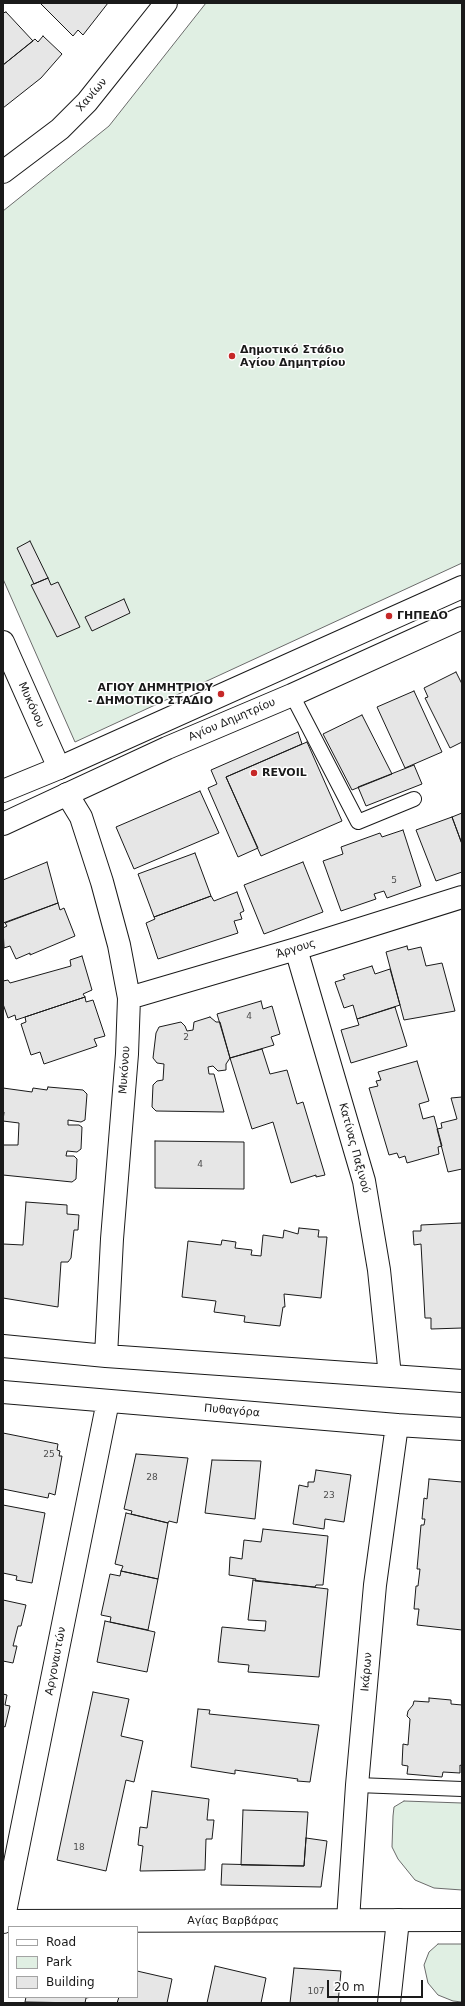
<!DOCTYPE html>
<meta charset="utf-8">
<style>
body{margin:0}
#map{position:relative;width:465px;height:2006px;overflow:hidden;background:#fff;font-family:"DejaVu Sans",sans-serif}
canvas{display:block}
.frame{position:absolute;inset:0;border:4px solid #1a1a1a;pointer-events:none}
.legend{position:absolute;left:8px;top:1926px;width:130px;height:72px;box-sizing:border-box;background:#fff;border:1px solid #a3a3a3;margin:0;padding:5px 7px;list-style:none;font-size:12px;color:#1a1a1a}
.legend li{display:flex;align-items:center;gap:8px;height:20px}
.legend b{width:20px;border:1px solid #a3a3a3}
.scale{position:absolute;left:327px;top:1980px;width:96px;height:18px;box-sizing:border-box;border:2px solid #1a1a1a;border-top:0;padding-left:5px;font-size:12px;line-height:14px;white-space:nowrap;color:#1a1a1a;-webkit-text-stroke:3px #fff;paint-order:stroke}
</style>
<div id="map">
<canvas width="465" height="2006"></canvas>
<div class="frame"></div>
<ul class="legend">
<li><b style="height:5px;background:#fff"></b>Road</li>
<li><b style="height:11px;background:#e0efe3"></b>Park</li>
<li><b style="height:11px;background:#e6e6e6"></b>Building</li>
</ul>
<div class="scale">20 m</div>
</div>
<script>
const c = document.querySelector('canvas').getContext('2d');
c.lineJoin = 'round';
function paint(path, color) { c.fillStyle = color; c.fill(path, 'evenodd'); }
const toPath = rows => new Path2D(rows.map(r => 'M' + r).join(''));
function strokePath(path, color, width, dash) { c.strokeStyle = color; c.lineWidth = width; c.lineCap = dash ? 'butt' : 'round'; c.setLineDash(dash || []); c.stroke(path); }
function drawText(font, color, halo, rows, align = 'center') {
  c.font = font + ' "DejaVu Sans",sans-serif'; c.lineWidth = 3; c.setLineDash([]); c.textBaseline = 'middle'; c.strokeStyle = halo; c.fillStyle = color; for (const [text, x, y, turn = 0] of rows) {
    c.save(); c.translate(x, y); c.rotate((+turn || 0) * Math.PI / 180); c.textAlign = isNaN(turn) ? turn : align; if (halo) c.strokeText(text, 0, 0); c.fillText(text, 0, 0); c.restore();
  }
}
const green = toPath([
 [206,3,462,3,462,563,75,742,3,579,3,211,109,126,206,3],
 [404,1801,462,1803,462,1890,434,1888,415,1880,398,1859,392,1847,393,1816,394,1807,404,1801],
 [438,1944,462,1944,462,2002,453,2001,438,1995,428,1983,424,1965,429,1952,438,1944]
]);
paint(green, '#e0efe3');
strokePath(green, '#6a6a6a', 1);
const building = toPath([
 [40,3,108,3,83,35,78,30,73,36,40,3],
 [6,12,33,41,3,65,3,13,6,12],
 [43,36,62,54,41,78,3,108,3,65,35,39,38,42,43,36],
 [30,541,48,578,34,584,17,548,30,541],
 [48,578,51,585,58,582,80,627,57,637,31,585,48,578],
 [124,599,130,613,92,631,85,617,124,599],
 [456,672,462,684,462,742,450,748,425,698,428,697,424,688,456,672],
 [414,691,442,752,405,768,377,707,414,691],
 [362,715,392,774,352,790,323,734,362,715],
 [298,732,302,744,226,777,258,848,238,857,208,788,217,784,211,770,298,732],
 [307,742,342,821,261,856,226,777,307,742],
 [414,765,422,784,366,806,358,787,414,765],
 [200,791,219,833,134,869,116,827,200,791],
 [462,813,462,844,452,817,462,813],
 [452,817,462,844,462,872,436,881,416,830,452,817],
 [403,830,421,886,387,898,384,891,374,894,376,899,341,911,323,861,343,854,341,847,380,833,382,837,403,830],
 [195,853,211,896,154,917,138,874,195,853],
 [47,862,58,903,3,923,3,880,47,862],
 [303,862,323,912,264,934,244,885,303,862],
 [237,892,244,911,240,913,242,919,234,921,238,933,158,959,146,923,155,919,154,917,211,896,214,901,237,892],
 [58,903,60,910,64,908,75,936,30,955,30,953,16,959,10,946,4,948,3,928,7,926,5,923,58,903],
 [407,946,408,950,421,947,426,966,442,963,455,1011,404,1020,386,952,407,946],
 [82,956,92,990,83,994,85,997,16,1020,15,1015,8,1018,3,1004,3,981,8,980,10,983,71,966,70,960,82,956],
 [372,966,375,974,390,969,400,1005,357,1019,353,1005,344,1008,335,982,345,979,343,975,372,966],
 [85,997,86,1002,93,1000,105,1036,94,1039,97,1046,44,1064,40,1052,31,1055,21,1024,26,1022,25,1017,85,997],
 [261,1001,263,1009,272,1006,280,1034,271,1037,274,1045,230,1058,217,1014,261,1001],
 [395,1007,407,1046,351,1063,341,1030,359,1025,357,1019,395,1007],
 [210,1017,216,1022,220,1022,230,1058,226,1064,226,1070,218,1071,213,1066,208,1067,209,1074,214,1074,224,1112,156,1111,152,1107,153,1085,157,1081,163,1080,164,1064,157,1063,153,1058,156,1033,159,1027,181,1022,185,1026,187,1031,193,1030,194,1022,210,1017],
 [262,1049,270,1074,287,1070,297,1104,303,1102,325,1175,316,1177,316,1175,291,1183,273,1122,252,1129,230,1058,262,1049],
 [417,1061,429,1101,419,1104,423,1119,434,1116,442,1146,438,1147,439,1154,407,1163,405,1156,399,1158,397,1153,389,1155,369,1088,378,1086,376,1081,381,1080,378,1072,417,1061],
 [48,1087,83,1090,87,1094,85,1120,81,1122,68,1120,68,1125,79,1125,82,1127,81,1149,77,1152,67,1151,66,1156,74,1156,77,1159,76,1179,72,1182,3,1175,3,1145,18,1145,19,1123,3,1121,4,1112,3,1111,3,1088,32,1092,33,1088,47,1090,48,1087],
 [462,1097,462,1169,448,1172,437,1129,442,1128,441,1123,457,1119,451,1098,462,1097],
 [155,1141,244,1142,244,1189,155,1188,155,1141],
 [26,1202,67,1205,67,1214,79,1215,78,1230,74,1230,71,1258,68,1262,61,1262,58,1307,3,1298,3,1244,23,1245,26,1202],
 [462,1223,462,1328,431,1329,431,1318,425,1318,421,1244,414,1245,413,1231,421,1231,421,1225,462,1223],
 [299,1228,319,1230,318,1237,327,1237,321,1298,284,1294,285,1307,283,1307,280,1326,244,1322,245,1316,214,1312,216,1301,182,1297,188,1241,221,1245,222,1240,236,1242,235,1248,252,1250,251,1255,261,1256,263,1235,283,1238,284,1230,298,1234,299,1228],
 [3,1433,58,1444,57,1450,60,1451,59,1456,62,1456,55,1495,49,1493,48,1498,3,1489,3,1433],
 [136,1454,188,1458,177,1523,169,1521,168,1523,131,1514,132,1511,124,1509,136,1454],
 [212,1460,261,1461,255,1519,205,1513,212,1460],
 [316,1470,351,1475,344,1522,325,1519,324,1529,293,1524,299,1485,308,1487,308,1482,314,1482,316,1470],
 [429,1479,462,1482,462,1630,417,1625,419,1609,414,1609,416,1586,418,1586,420,1569,417,1569,421,1525,424,1525,425,1519,422,1519,424,1498,427,1499,429,1479],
 [3,1505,45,1513,32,1583,16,1580,17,1576,3,1573,3,1505],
 [126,1513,168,1523,158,1579,121,1571,123,1566,115,1564,126,1513],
 [263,1529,328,1536,323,1585,316,1585,315,1587,255,1581,256,1579,229,1575,230,1557,242,1559,244,1540,261,1542,263,1529],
 [121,1571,158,1579,148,1630,110,1622,111,1617,101,1615,110,1574,120,1576,121,1571],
 [253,1580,328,1589,319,1677,248,1672,249,1665,218,1662,222,1627,265,1631,266,1621,248,1620,253,1580],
 [3,1600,26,1605,21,1626,18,1626,13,1646,17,1646,13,1663,3,1661,3,1600],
 [105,1621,155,1632,147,1672,97,1662,105,1621],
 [93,1692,129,1699,121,1736,143,1741,134,1782,126,1780,106,1871,57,1860,93,1692],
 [3,1694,7,1695,5,1705,10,1706,5,1727,3,1726,3,1694],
 [429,1698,451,1700,451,1704,462,1705,462,1766,460,1765,460,1773,443,1772,442,1777,407,1774,408,1766,402,1765,403,1744,408,1745,410,1719,407,1716,408,1711,413,1705,414,1701,429,1702,429,1698],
 [198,1709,210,1710,209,1714,319,1725,310,1782,297,1781,298,1779,235,1770,235,1774,191,1767,198,1709],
 [152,1791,209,1799,207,1820,214,1820,212,1839,206,1839,205,1870,140,1871,143,1846,138,1845,140,1827,147,1828,152,1791],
 [243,1810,308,1812,304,1866,241,1865,243,1810],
 [306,1838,327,1841,321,1887,221,1885,222,1864,304,1866,306,1838],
 [215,1966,266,1978,261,2003,207,2003,215,1966],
 [294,1968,341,1971,338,2003,290,2003,294,1968],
 [137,1971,172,1979,167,2003,117,2003,119,1997,137,1997,137,1971],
 [26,1997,92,1997,86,1998,85,2003,25,2002,26,1997]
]);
paint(building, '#e6e6e6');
strokePath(building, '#1a1a1a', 1);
const service = toPath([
 [292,695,358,822,414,799],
 [357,1785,462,1789]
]);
const minor = toPath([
 [3,172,60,129,87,102,166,3],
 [3,642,59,768],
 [67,794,81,817,102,882,119,945,129,998,127,1054,112,1239,106,1356],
 [296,949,364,1181,379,1270,390,1376],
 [129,998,296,949,462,897],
 [3,1346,106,1356,462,1381],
 [3,1392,397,1425,462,1429],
 [348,1920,357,1785,375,1585,397,1425],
 [3,1922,108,1401],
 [389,2003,398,1920]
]);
const tertiary = toPath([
 [3,1921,462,1920]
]);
const secondary = toPath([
 [3,791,59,768,462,587],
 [3,824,167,748,292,695,462,618]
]);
strokePath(service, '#1a1a1a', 16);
strokePath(minor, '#1a1a1a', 24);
strokePath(tertiary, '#1a1a1a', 24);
strokePath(secondary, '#1a1a1a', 24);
strokePath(service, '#fff', 14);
strokePath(minor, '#fff', 22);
strokePath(tertiary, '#fff', 22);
strokePath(secondary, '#fff', 22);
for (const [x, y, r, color] of [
 [232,356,4,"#c62828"],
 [389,616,4,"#c62828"],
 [221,694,4,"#c62828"],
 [254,773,4,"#c62828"]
]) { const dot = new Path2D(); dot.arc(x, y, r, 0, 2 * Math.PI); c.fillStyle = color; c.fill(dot); strokePath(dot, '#fff', 1.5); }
drawText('9px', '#4d4d4d', null, [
 ["5",394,881],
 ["4",249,1017],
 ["2",186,1038],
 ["4",200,1165],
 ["25",49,1455],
 ["28",152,1478],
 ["23",329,1496],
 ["18",79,1848],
 ["107",316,1992]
]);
drawText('11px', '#1a1a1a', '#fff', [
 ["Χανίων",92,95,-49],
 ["Μυκόνου",31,705,66],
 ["Αγίου Δημητρίου",232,720,-23],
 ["Άργους",296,949,-17],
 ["Μυκόνου",125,1070,-86],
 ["Κατίνας Παξινού",354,1148,75],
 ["Πυθαγόρα",232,1411,5],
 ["Αργοναυτών",56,1661,-79],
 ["Ικάρων",367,1672,-85],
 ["Αγίας Βαρβάρας",233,1921]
]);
drawText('bold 11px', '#1a1a1a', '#fff', [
 ["Δημοτικό Στάδιο",240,350],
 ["Αγίου Δημητρίου",240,363],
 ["ΓΗΠΕΔΟ",397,616],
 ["ΑΓΙΟΥ ΔΗΜΗΤΡΙΟΥ",213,688,"right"],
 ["- ΔΗΜΟΤΙΚΟ ΣΤΑΔΙΟ",213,701,"right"],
 ["REVOIL",262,773]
], 'left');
</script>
